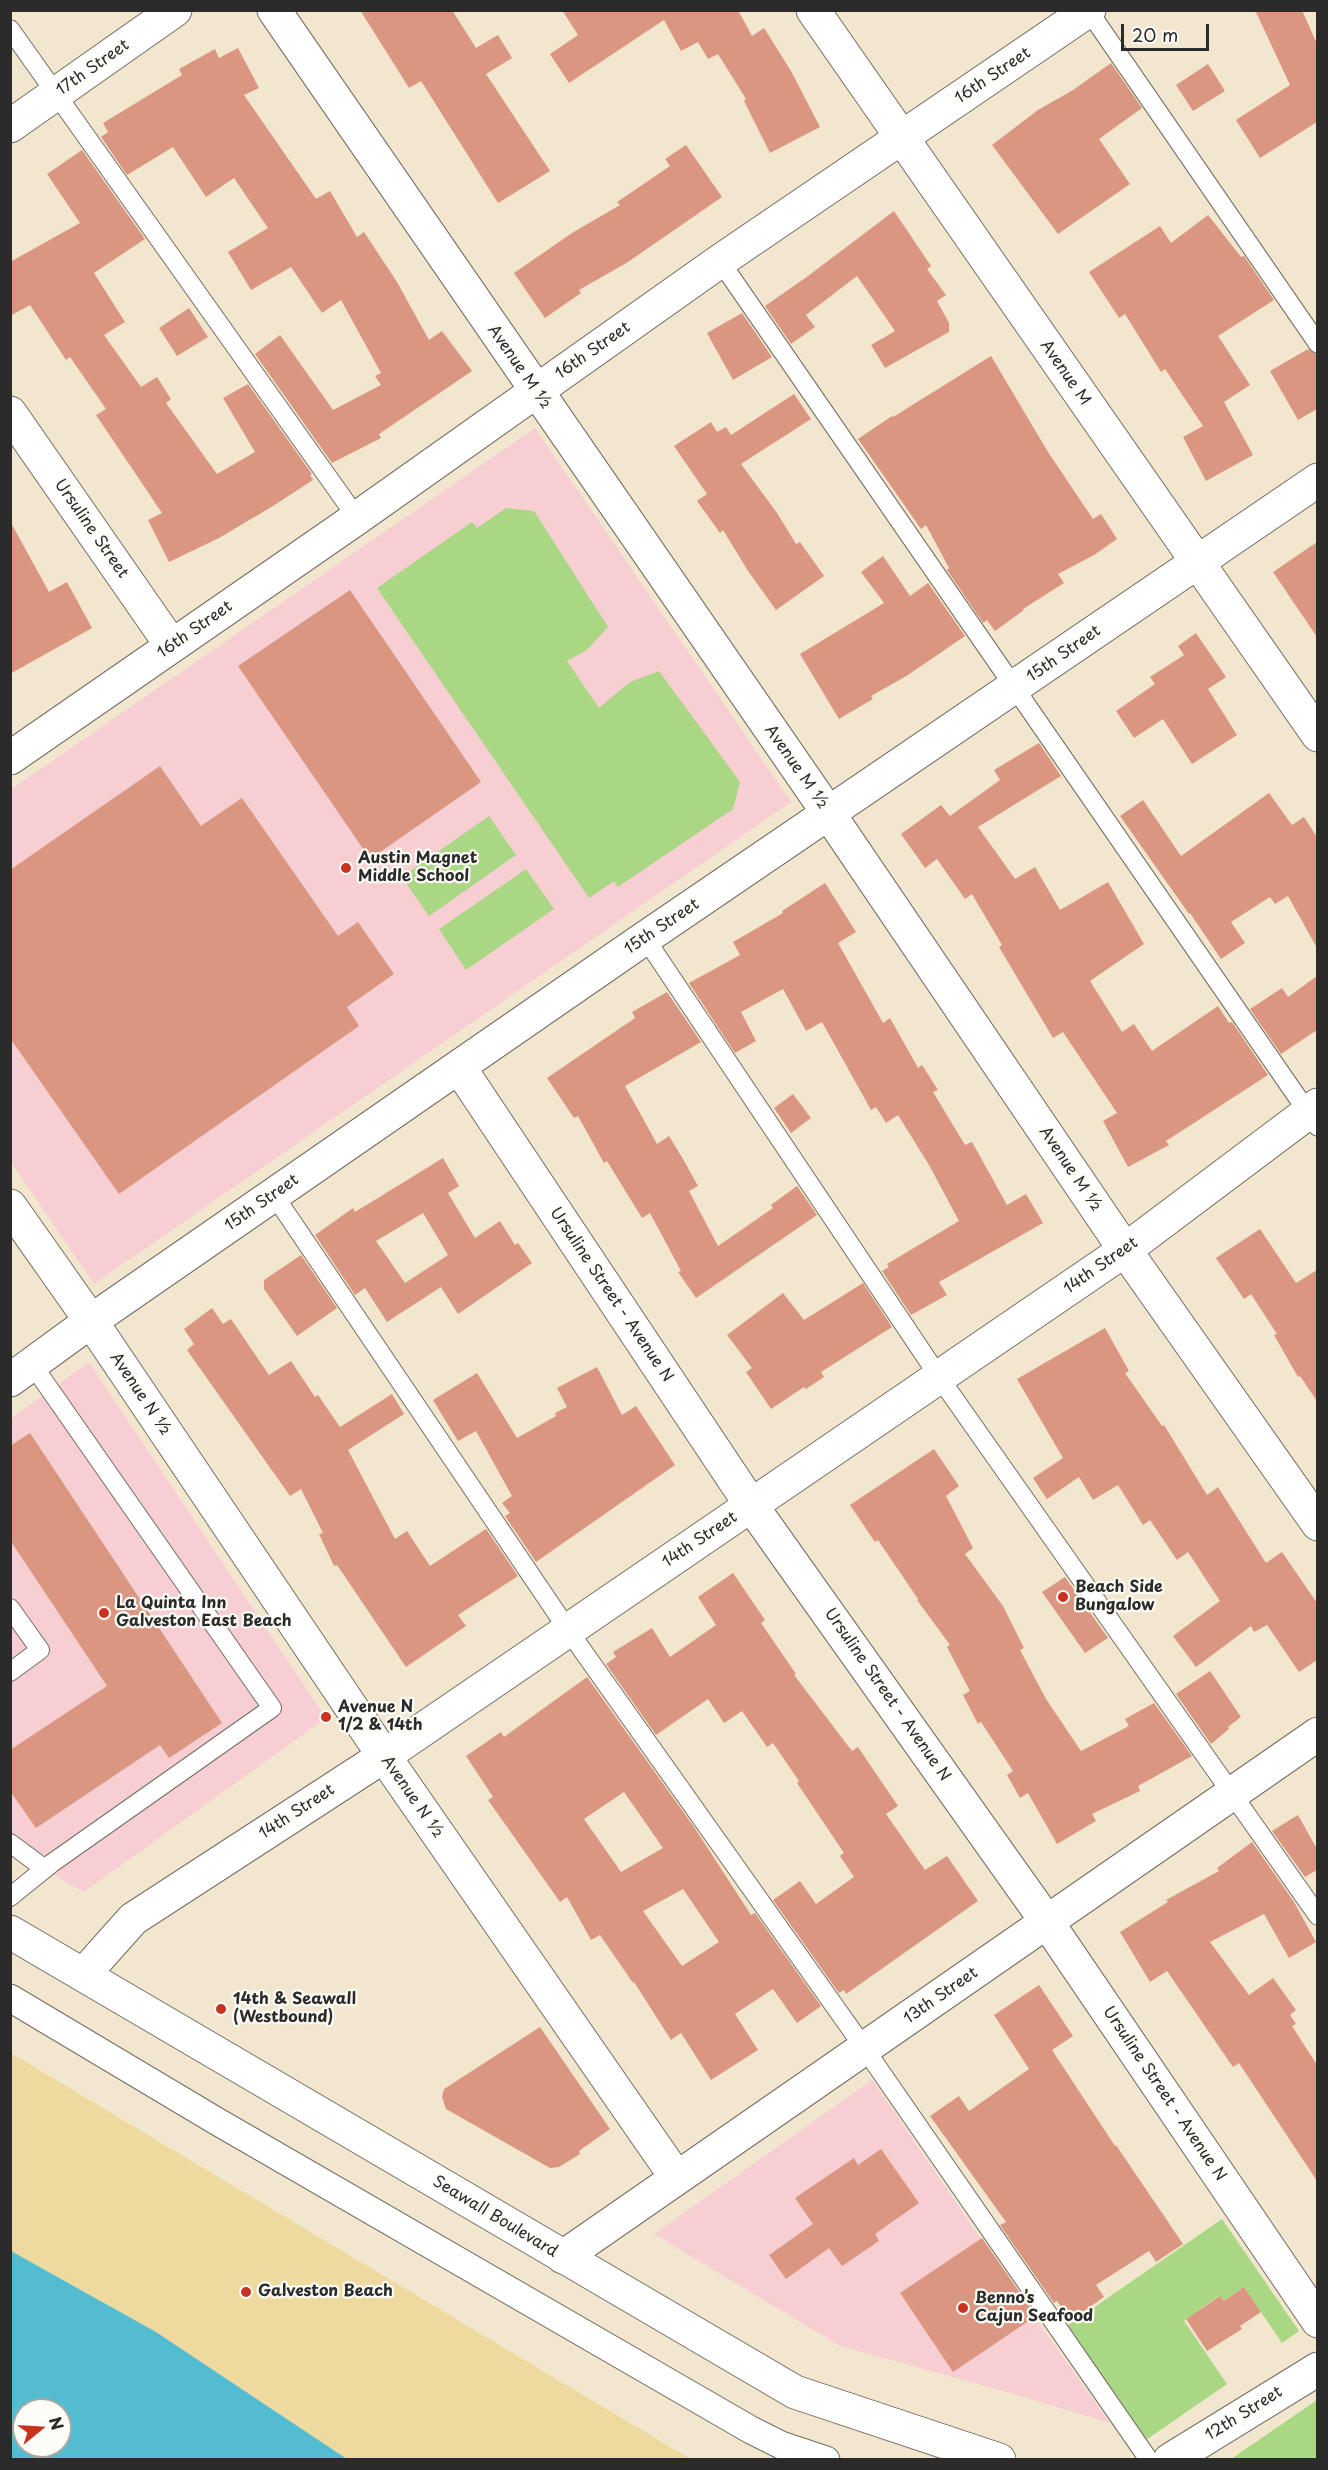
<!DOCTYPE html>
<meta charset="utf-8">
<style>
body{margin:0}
#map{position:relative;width:1328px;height:2470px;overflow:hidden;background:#f2e7ce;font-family:"Playpen Sans",sans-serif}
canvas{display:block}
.frame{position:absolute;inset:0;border:12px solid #2b2b2b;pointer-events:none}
.north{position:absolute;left:12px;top:2398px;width:60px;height:60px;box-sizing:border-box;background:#fdfcf7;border:2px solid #a9a8a5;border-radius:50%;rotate:72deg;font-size:16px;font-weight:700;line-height:24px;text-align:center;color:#2b2b2b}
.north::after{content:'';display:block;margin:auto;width:21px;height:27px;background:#c8321e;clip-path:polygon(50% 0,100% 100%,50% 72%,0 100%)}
.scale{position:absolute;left:1121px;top:24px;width:88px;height:27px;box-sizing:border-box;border:3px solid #2b2b2b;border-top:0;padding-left:8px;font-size:18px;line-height:21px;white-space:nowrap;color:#2b2b2b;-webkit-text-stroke:4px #fdfcf7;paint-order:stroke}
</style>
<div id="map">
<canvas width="1328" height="2470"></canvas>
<div class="frame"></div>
<div class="north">N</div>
<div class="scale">20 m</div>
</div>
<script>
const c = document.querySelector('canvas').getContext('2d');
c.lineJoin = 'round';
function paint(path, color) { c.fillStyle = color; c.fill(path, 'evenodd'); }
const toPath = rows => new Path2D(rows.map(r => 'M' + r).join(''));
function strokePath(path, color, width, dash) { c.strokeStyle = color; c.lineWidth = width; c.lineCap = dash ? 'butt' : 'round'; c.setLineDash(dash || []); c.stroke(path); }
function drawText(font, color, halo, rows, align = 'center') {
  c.font = font + ' "Playpen Sans",sans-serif'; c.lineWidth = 4.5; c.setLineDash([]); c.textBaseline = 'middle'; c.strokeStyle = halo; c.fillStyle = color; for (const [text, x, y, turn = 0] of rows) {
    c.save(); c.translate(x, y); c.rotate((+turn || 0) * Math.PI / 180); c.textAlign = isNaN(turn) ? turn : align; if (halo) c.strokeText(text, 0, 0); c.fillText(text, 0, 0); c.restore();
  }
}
paint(toPath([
 [535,428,791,802,94,1284,11,1162,10,790],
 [89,1362,326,1718,84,1892,11,1851,10,1419],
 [872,2080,1045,2332,1110,2423,1003,2391,840,2346,654,2234]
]), '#f7cfd3');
paint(toPath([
 [506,508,534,511,608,627,587,650,567,661,599,708,630,682,659,671,740,782,733,809,618,887,614,881,589,898,377,588,472,522,477,528],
 [489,816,516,855,429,916,402,877],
 [526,869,554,909,466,970,439,929],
 [1222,2219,1299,2331,1282,2343,1244,2287,1224,2301,1219,2296,1186,2319,1184,2321,1227,2384,1146,2440,1067,2326],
 [1317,2400,1317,2459,1231,2459]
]), '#aad784');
paint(toPath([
 [11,2053,690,2459,347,2459,156,2332,11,2251]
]), '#eeda9e');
paint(toPath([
 [11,2251,156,2332,347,2459,11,2459],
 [24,2410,60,2410,60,2446,24,2446]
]), '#53bcd0');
paint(toPath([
 [360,10,452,10,476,48,498,35,512,58,486,74,550,171,498,203,421,81,409,88],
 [562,10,738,10,752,36,764,28,791,71,820,127,770,153,744,101,746,99,718,54,708,59,698,42,681,51,664,20,569,83,550,54,578,35],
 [1255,10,1302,10,1317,44,1317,122,1260,158,1236,120,1290,85],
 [238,48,259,88,244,95,316,199,330,191,357,237,364,232,397,282,429,340,442,331,472,371,379,434,381,438,332,463,255,354,280,335,333,410,381,385,375,376,381,373,341,300,322,313,291,267,251,290,228,252,268,228,234,178,206,197,173,147,127,175,101,137,108,132,103,123,182,75,179,69,215,49,219,58],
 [1111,63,1142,108,1099,139,1130,184,1058,234,992,145,1038,110,1073,90],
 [1208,64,1225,91,1193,111,1176,85],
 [686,145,722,197,628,262,579,290,581,293,545,318,514,273,572,233,620,205,617,202,670,166,665,159],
 [82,150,145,239,94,273,125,322,104,335,141,387,157,377,171,399,166,403,217,474,255,452,223,398,248,384,312,474,310,475,313,480,273,506,219,538,169,562,148,520,162,513,96,415,106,409,70,357,66,360,30,305,10,316,10,262,80,223,47,174],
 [894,211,931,266,927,269,946,295,937,301,949,323,949,332,885,368,871,345,895,331,857,276,806,315,815,327,791,344,765,306,808,276],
 [1208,215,1241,257,1244,256,1274,300,1218,336,1250,385,1224,402,1253,455,1206,481,1183,437,1203,426,1165,369,1161,372,1125,314,1119,318,1089,272,1160,226,1171,243],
 [189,308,208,337,177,356,159,328],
 [742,313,772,357,733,380,707,333],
 [1308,349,1317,355,1317,409,1298,420,1270,371],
 [991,356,1048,452,1093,519,1101,514,1117,539,1094,555,1058,574,1064,583,1023,609,1024,610,995,631,987,620,983,623,947,570,949,568,926,525,921,529,858,439,892,416,893,417],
 [794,394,811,419,741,464,777,513,796,544,800,542,824,576,776,610,748,571,723,530,720,533,697,501,707,494,674,446,711,422,717,432,726,427,731,435],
 [10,521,49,592,67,582,92,628,10,674],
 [1317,542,1317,637,1273,572],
 [883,556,910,596,928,583,965,636,908,675,871,696,873,699,839,719,800,654,884,603,861,572],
 [350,590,481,782,370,859,238,666],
 [1196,633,1226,677,1208,689,1237,735,1192,764,1163,719,1134,738,1116,711,1155,684,1150,677,1184,655,1178,646],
 [1039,743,1061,776,978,827,1015,879,1035,867,1060,910,1108,882,1144,944,1090,981,1122,1032,1134,1024,1152,1051,1218,1006,1229,1023,1232,1022,1268,1075,1166,1141,1169,1145,1128,1167,1103,1121,1117,1113,1063,1032,1053,1038,999,947,1002,945,972,894,965,899,937,859,925,868,901,834,941,805,950,816,1000,780,994,770],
 [160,766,201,826,242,798,338,936,358,922,394,974,347,1007,359,1026,119,1194,10,1038,10,870],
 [1269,793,1292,825,1304,817,1317,837,1317,948,1288,896,1275,904,1270,897,1231,922,1245,943,1221,959,1190,913,1189,914,1120,816,1143,800,1181,856],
 [825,883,856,932,838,943,883,1023,890,1018,918,1068,922,1065,938,1090,933,1092,965,1145,972,1142,1007,1205,1026,1194,1043,1223,939,1282,947,1295,911,1315,882,1271,889,1267,887,1264,959,1221,929,1165,898,1115,886,1123,876,1107,871,1110,822,1022,806,1031,783,989,741,1012,756,1041,735,1053,689,983,740,955,733,942,783,913,782,911],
 [1317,976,1317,1030,1281,1054,1250,1009,1282,988,1288,997],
 [667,992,701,1042,625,1086,657,1144,669,1136,683,1159,698,1186,689,1191,718,1246,773,1208,771,1205,797,1186,817,1215,696,1298,678,1272,681,1271,650,1213,642,1218,607,1161,604,1163,578,1116,574,1118,547,1078,635,1018,632,1012],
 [793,1094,811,1118,791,1133,774,1108],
 [443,1158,459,1186,448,1193,475,1238,500,1221,515,1245,518,1243,532,1263,458,1314,441,1287,387,1322,365,1288,355,1295,315,1235,353,1208,355,1212],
 [423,1213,448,1255,405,1283,376,1241],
 [1260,1229,1296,1283,1317,1270,1317,1401,1300,1376,1298,1377,1274,1335,1277,1334,1251,1294,1244,1299,1216,1258],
 [301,1255,337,1308,297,1336,264,1289,264,1280],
 [863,1283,892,1327,821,1372,824,1377,806,1389,804,1387,771,1409,746,1372,752,1368,727,1335,783,1293,804,1320],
 [212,1308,223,1324,231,1319,269,1375,291,1361,315,1397,318,1395,340,1427,392,1394,404,1414,348,1450,395,1539,407,1531,430,1566,486,1529,518,1576,458,1615,466,1626,406,1667,337,1565,334,1566,319,1534,323,1533,301,1489,290,1496,187,1350,194,1344,184,1329],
 [1105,1328,1129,1371,1125,1373,1162,1426,1164,1425,1207,1495,1218,1487,1266,1563,1282,1552,1317,1603,1317,1660,1299,1672,1267,1625,1254,1632,1251,1626,1196,1667,1173,1636,1220,1601,1188,1552,1177,1560,1150,1520,1143,1525,1118,1485,1093,1500,1079,1477,1047,1499,1033,1478,1063,1458,1017,1379],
 [597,1367,622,1415,636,1406,675,1465,536,1562,505,1516,510,1513,502,1503,512,1496,476,1431,458,1441,433,1400,477,1373,517,1438,556,1416,555,1413,567,1407,557,1388],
 [30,1433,222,1723,169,1758,160,1745,36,1828,10,1791,10,1750,107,1686,10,1540,10,1446],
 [934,1449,959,1486,946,1496,973,1548,965,1554,1003,1606,1024,1648,1020,1650,1046,1699,1081,1751,1129,1726,1125,1719,1154,1703,1192,1756,1138,1786,1140,1791,1092,1814,1096,1821,1057,1844,1028,1793,1020,1798,1007,1775,1013,1771,981,1722,978,1724,963,1695,970,1691,947,1647,950,1645,917,1600,918,1599,878,1540,875,1542,850,1505],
 [733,1573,765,1620,761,1623,796,1674,794,1675,852,1751,858,1747,898,1806,886,1814,925,1870,947,1856,978,1901,846,1994,844,1990,839,1993,773,1900,800,1881,816,1904,854,1877,840,1856,844,1853,797,1783,799,1781,773,1743,767,1747,742,1711,724,1723,708,1699,656,1735,606,1664,616,1657,613,1652,652,1628,670,1657,716,1625,698,1597],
 [1065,1577,1108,1638,1085,1653,1042,1592],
 [1210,1671,1241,1717,1228,1727,1229,1729,1211,1744,1176,1694],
 [587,1677,694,1827,751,1915,755,1913,821,2006,797,2023,773,1989,735,2014,758,2050,711,2080,681,2033,671,2040,634,1982,633,1983,600,1935,591,1940,567,1897,560,1902,488,1800,493,1797,466,1756,501,1732,504,1737],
 [624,1792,663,1848,621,1872,584,1819],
 [683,1889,719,1942,682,1966,643,1911],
 [1298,1815,1317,1849,1317,1870,1305,1877,1272,1831],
 [1252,1842,1294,1902,1316,1942,1289,1958,1264,1914,1210,1942,1249,1995,1273,1978,1296,2010,1290,2015,1296,2024,1292,2026,1317,2065,1317,2181,1239,2063,1233,2067,1167,1971,1150,1982,1120,1932,1168,1902,1166,1900,1219,1871,1217,1868],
 [1039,1985,1073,2036,1052,2050,1115,2146,1116,2145,1183,2244,1156,2262,1149,2251,1096,2285,1104,2297,1070,2321,1057,2301,1054,2303,1000,2225,1006,2222,930,2116,959,2096,969,2111,1029,2069,994,2015],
 [540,2027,610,2129,579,2151,580,2154,559,2167,550,2168,446,2109,442,2097,444,2089],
 [881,2149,919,2203,875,2234,879,2241,842,2266,829,2248,786,2279,769,2255,813,2224,795,2198,854,2158,858,2165],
 [982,2238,1036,2316,953,2372,900,2293],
 [1244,2287,1261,2312,1240,2326,1242,2329,1207,2351,1186,2319,1220,2296,1224,2301]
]), '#da9681');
const service = toPath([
 [1088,10,1318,344],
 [10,29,357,518],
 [720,261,1318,1127],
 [645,938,939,1377,1318,1916],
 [274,1195,568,1630,865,2049,1149,2460],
 [10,1608,40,1650,10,1672],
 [10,1843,45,1869],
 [10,1897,52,1863,272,1708,32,1364]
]);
const pedestrian = toPath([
 [10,1998,218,2122,751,2430,781,2445,826,2460]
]);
const minor = toPath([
 [274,10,829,814,1125,1250,1318,1524],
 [813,10,1318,735],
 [10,126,175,10],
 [10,413,172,646],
 [10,758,357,518,720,261,1089,10],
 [459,1067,751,1505,1047,1922,1318,2321],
 [10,1206,91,1321,384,1756,676,2177],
 [10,1380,91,1321,645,938,1318,480],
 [563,2257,1318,1734],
 [1170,2460,1318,2369]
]);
const secondary = toPath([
 [84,1974,133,1919,384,1756,1125,1250,1318,1105]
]);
const primary = toPath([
 [10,1932,795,2392,999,2460]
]);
strokePath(service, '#716d64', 20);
strokePath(pedestrian, '#716d64', 29);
strokePath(minor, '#716d64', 35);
strokePath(secondary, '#716d64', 35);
strokePath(primary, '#716d64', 35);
strokePath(service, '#fff', 18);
strokePath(pedestrian, '#fff', 27);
strokePath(minor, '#fff', 33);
strokePath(secondary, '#fff', 33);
strokePath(primary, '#fff', 33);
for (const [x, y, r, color] of [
 [346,868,6,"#c8321e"],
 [1063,1597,6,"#c8321e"],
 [104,1613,6,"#c8321e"],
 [326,1717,6,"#c8321e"],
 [221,2009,6,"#c8321e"],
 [246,2292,6,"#c8321e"],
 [963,2308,6,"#c8321e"]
]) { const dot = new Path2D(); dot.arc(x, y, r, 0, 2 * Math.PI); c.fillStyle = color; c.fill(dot); strokePath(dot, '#fdfcf7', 2); }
drawText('16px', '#2b2b2b', '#fdfcf7', [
 ["17th Street",93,68,-35],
 ["16th Street",993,76,-34],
 ["16th Street",593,351,-35],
 ["Avenue M ½",519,367,55],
 ["Avenue M",1065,373,55],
 ["Ursuline Street",91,529,55],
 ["16th Street",195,630,-35],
 ["15th Street",1064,654,-35],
 ["Avenue M ½",796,767,55],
 ["15th Street",662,927,-34],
 ["Avenue M ½",1070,1169,56],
 ["15th Street",262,1203,-35],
 ["14th Street",1101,1266,-35],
 ["Ursuline Street - Avenue N",611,1295,56],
 ["Avenue N ½",140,1394,56],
 ["14th Street",700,1540,-34],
 ["Ursuline Street - Avenue N",887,1695,55],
 ["Avenue N ½",412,1797,55],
 ["14th Street",297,1812,-33],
 ["13th Street",941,1996,-35],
 ["Ursuline Street - Avenue N",1164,2094,56],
 ["Seawall Boulevard",495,2217,31],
 ["12th Street",1244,2414,-32]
]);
drawText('bold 16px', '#2b2b2b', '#fdfcf7', [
 ["Austin Magnet",358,859],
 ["Middle School",358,877],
 ["Beach Side",1075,1588],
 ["Bungalow",1075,1606],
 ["La Quinta Inn",116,1604],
 ["Galveston East Beach",116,1622],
 ["Avenue N",338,1708],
 ["1/2 & 14th",338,1726],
 ["14th & Seawall",233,2000],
 ["(Westbound)",233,2018],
 ["Galveston Beach",258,2292],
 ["Benno’s",975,2299],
 ["Cajun Seafood",975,2317]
], 'left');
</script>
